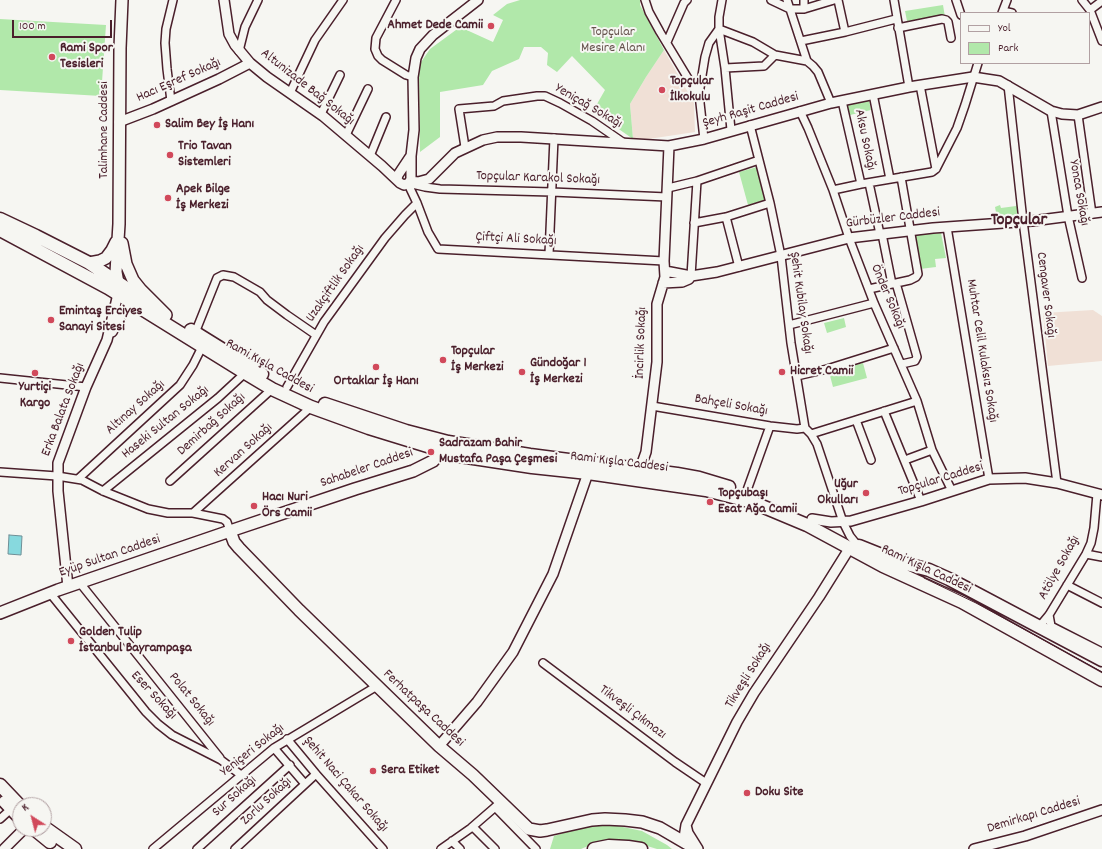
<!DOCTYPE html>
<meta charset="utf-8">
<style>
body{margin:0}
#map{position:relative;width:1102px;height:849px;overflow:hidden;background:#f6f6f2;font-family:Dekko,sans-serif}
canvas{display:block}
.legend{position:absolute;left:960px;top:12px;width:130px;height:52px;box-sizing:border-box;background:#f6f6f2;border:1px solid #b1a0a2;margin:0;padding:5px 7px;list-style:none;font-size:12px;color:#4a1f2b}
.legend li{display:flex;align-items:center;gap:8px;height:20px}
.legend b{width:20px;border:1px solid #b1a0a2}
.north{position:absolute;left:12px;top:797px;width:40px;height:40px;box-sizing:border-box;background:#f6f6f2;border:1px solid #b1a0a2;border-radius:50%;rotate:324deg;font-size:11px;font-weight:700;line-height:16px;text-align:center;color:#4a1f2b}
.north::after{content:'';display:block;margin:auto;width:14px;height:18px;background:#d1495b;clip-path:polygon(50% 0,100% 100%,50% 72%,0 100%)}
.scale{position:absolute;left:12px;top:20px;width:100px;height:18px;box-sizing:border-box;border:2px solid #4a1f2b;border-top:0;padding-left:5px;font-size:12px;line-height:14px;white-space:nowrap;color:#4a1f2b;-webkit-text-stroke:3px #f6f6f2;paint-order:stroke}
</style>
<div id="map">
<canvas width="1102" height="849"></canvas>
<ul class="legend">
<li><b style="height:5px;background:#f6f6f2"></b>Yol</li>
<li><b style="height:11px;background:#b1e8aa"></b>Park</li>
</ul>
<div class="north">K</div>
<div class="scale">100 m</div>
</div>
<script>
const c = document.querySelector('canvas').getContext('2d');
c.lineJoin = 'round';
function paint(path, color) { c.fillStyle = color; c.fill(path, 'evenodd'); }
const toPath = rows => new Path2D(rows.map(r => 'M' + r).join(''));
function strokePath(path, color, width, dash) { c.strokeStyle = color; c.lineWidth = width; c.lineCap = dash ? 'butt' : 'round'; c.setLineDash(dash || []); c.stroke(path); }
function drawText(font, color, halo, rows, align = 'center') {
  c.font = font + ' Dekko,sans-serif'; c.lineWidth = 4; c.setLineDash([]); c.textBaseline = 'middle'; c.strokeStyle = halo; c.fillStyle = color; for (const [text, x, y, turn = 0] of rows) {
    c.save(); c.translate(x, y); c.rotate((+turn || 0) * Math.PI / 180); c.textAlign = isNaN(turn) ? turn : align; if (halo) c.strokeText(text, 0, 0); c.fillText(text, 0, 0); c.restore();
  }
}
paint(toPath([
 [664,50,694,103,695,132,642,140,633,139,630,104,646,77],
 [1093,310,1102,316,1102,361,1048,366,1043,313]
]), '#f0e0d6');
paint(toPath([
 [520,0,640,0,640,5,664,50,646,77,630,104,633,139,593,111,605,90,572,56,557,72,547,65,548,53,541,47,524,47,519,59,492,71,483,85,440,92,440,137,420,152,419,65,430,49,460,27,493,42,503,20,493,15,507,4],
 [943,5,945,17,908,22,907,21,905,11],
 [0,19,106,25,101,96,0,90],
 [869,100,871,110,850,115,847,105],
 [757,167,765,200,748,205,739,172],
 [1016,202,1017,202,1019,216,997,218,995,207,1000,205,1001,208,1016,206],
 [941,233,946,258,935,259,936,267,920,269,914,235],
 [844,318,846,327,827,333,824,323],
 [863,363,867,378,833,387,829,372],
 [596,826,618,826,642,831,667,845,672,849,657,849,644,845,604,842,588,846,581,849,550,849,554,836,579,828]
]), '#b1e8aa');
const water = toPath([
 [9,535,22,536,21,555,8,554,9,535]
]);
paint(water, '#87d9de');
strokePath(water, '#6f8f96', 1);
const minor = toPath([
 [396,0,376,38,375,49,378,56,382,60,406,75,413,77],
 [645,0,649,12,660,32,689,80,699,94],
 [722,0,719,17,719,29,725,68,731,130],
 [771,0,790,9,804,9,834,0],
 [787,0,807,61,813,66,818,72,831,103],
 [838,0,845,32],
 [894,0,909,87],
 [956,0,961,15],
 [1082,0,1090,10,1102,41],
 [804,9,804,0],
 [1090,10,1102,1],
 [1003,11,1012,13],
 [1002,13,1007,0],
 [898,28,942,19,946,20,948,22,951,38],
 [801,41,845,32,896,19],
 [667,42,684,3,687,0],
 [239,51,245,27,258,0],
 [725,68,764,66,775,55,807,61],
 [920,85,936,169],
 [1008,85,1023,221,1057,483],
 [290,93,315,40,343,0],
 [873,94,890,179],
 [171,101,167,69,165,43,166,29,173,0],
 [842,101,861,184],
 [800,111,808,128,833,190,849,238,874,303,917,401,932,450,952,491],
 [1051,111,1068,216,1082,278],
 [321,114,340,75],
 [1078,115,1092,214],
 [750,125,770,203,781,256,791,343,805,428,811,434,817,444,843,522,850,536,858,546],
 [346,135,368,89],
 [704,139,699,94,705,57,709,43,719,29,753,42,775,55],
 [465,147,459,109,494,106,503,101,537,96,545,96,560,103,592,121,624,143],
 [370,156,386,117],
 [936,169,957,128,965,105,978,63],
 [869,183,880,234],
 [408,184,417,203,428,232,438,249,664,261],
 [412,184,425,187,440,189,552,192,667,197],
 [668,188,697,181,759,160],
 [833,190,861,184,932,172,936,169],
 [726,217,739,267],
 [694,223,726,217,770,203],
 [947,227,989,479],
 [882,234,892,284],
 [549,254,554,138],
 [691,276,697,181],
 [896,283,917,357,915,361,902,364],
 [869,289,910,280,916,277,918,274,901,177],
 [789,325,874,303],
 [195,333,217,278,223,275,234,277,260,292,267,300,287,315,316,335],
 [797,376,827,369,894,348],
 [0,378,86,387],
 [287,387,324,322,385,238,405,215,417,203],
 [652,406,770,426,797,429,805,428],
 [884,411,921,501],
 [856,420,871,460],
 [811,434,917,401],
 [905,460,932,450],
 [0,472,57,476,82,480,103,491,148,509,168,513,193,513,223,519,227,522,230,531],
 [78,479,180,385,193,365,202,347],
 [170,481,272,389],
 [103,491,218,398,245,373],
 [746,493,770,426],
 [193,513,311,407],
 [1086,554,1102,557],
 [80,583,220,758],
 [1067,585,1102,603],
 [50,593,146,712,158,724,172,735,221,760,241,775],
 [1049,615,1051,626,1102,652],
 [1039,627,1049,615,1086,554,1091,543,1094,528,1097,494],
 [543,663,675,762,706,783],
 [287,739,316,774,383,849],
 [274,748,305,784],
 [495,807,536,849],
 [0,819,11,809],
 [473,827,495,849],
 [452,841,460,849],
 [153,849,274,748,377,686],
 [197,849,290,765],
 [235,849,316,774],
 [441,849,471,828,501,802]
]);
const tertiary = toPath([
 [224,0,229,34,235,45,250,63,267,77,323,116,382,166,400,183,404,185,409,183,411,179,411,156,414,130,413,77,416,58,420,49,433,35,478,0],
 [119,122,153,109,219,79,250,63],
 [397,179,398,175,410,157],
 [411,181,418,182,429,179,455,153,483,140,497,137,521,137,669,146,704,139,831,103,909,87,973,77,999,81,1051,111,1062,114,1078,115,1102,107],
 [665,271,691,276,717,272,849,238,933,228,1032,221,1102,212],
 [663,283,682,282,689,279,691,276],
 [112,332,124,310,128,307,136,305],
 [640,469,646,452,657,362,657,304,665,277,664,261,669,146],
 [812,519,831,522,851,521,921,501,989,479,1025,478,1057,483,1102,495],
 [68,587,58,491,58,463,86,387,107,340,118,294],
 [439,746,477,702,513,652,553,574,588,473],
 [686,825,688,833,698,849],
 [685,843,684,838,686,825,737,722,754,693,819,597,849,549],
 [4,849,24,829],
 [974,849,1025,836,1102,810]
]);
const secondary = toPath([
 [122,243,126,264,133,280,141,290,166,315],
 [89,263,100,261,106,258,112,250,116,242],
 [118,283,116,272,119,224,120,48,122,0],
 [230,531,234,542,239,548,299,610,439,746,473,775,529,829,540,831,547,830,592,820,605,819,625,820,642,822,660,828,696,849],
 [0,613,58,590,230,531,355,489,413,471,433,461,442,451]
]);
const primary = toPath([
 [0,219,36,236,89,263,153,306],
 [0,230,108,288,245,373,272,389,311,407,369,428,460,456,532,467,588,473,706,490,752,502,807,525,883,566,962,602,1102,680],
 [191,330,262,374],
 [325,404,406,431,448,442,530,455,677,474,699,478,729,487],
 [859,546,899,562,929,570,949,579,1102,660],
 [0,785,20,806],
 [5,802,20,818],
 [44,827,75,849],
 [34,829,50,842]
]);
const trunk = toPath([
 [594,849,609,846,628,847,641,849]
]);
strokePath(minor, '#4a1f2b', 10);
strokePath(tertiary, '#4a1f2b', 12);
strokePath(secondary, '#4a1f2b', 14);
strokePath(primary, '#4a1f2b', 15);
strokePath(trunk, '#4a1f2b', 15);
strokePath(minor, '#f6f6f2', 7);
strokePath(tertiary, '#f6f6f2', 9);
strokePath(secondary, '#f6f6f2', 11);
strokePath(primary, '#f6f6f2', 12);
strokePath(trunk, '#f6f6f2', 12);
strokePath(toPath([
 [924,578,976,603,1102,672]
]), '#4a1f2b', 1);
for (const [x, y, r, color] of [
 [491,26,4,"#d1495b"],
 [52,57,4,"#d1495b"],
 [662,90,4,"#d1495b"],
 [157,125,4,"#d1495b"],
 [170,155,4,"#d1495b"],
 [168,198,4,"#d1495b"],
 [51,320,4,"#d1495b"],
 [443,360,4,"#d1495b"],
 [376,367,4,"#d1495b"],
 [522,372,4,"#d1495b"],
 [782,372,4,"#d1495b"],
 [35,373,4,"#d1495b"],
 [431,452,4,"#d1495b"],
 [866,493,4,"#d1495b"],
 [710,502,4,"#d1495b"],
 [254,506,4,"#d1495b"],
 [71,641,4,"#d1495b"],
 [373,771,4,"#d1495b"],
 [747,793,4,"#d1495b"]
]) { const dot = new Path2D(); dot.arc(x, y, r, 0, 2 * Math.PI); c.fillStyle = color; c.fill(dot); strokePath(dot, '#f6f6f2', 1.5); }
drawText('bold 14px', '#4a1f2b', '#f6f6f2', [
 ["Ahmet Dede Camii",483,26,"right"],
 ["Rami Spor",60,49],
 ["Tesisleri",60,65],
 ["Topçular",670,82],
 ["İlkokulu",670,98],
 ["Salim Bey İş Hanı",165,125],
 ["Trio Tavan",178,147],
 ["Sistemleri",178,163],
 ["Apek Bilge",176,190],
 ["İş Merkezi",176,206],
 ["Emintaş Erciyes",59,312],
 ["Sanayi Sitesi",59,328],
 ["Topçular",451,352],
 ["İş Merkezi",451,368],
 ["Gündoğar 1",530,364],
 ["İş Merkezi",530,380],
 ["Hicret Camii",790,372],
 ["Ortaklar İş Hanı",376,382,"center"],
 ["Yurtiçi",35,388,"center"],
 ["Kargo",35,404,"center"],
 ["Sadrazam Bahir",439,444],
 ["Mustafa Paşa Çeşmesi",439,460],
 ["Uğur",858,485,"right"],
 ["Okulları",858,501,"right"],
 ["Topçubaşı",718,494],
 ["Esat Ağa Camii",718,510],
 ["Hacı Nuri",262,498],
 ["Örs Camii",262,514],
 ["Golden Tulip",79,633],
 ["İstanbul Bayrampaşa",79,649],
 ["Sera Etiket",381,771],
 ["Doku Site",755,793]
], 'left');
drawText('14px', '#64514b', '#f6f6f2', [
 ["Topçular",613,33],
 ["Mesire Alanı",613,49]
]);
drawText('14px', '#4a1f2b', '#f6f6f2', [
 ["Hacı Eşref Sokağı",179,81,-24],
 ["Altunizade Bağ Sokağı",307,88,38],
 ["Yeniçağ Sokağı",588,107,30],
 ["Şeyh Raşit Caddesi",751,111,-16],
 ["Talimhane Caddesi",105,130,-90],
 ["Aksu Sokağı",864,140,78],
 ["Topçular Karakol Sokağı",538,179,2],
 ["Yonca Sokağı",1078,193,80],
 ["Gürbüzler Caddesi",893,219,-7],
 ["Çiftçi Ali Sokağı",516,240,3],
 ["Uzakçiftlik Sokağı",336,284,-55],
 ["Cengaver Sokağı",1045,295,83],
 ["Önder Sokağı",887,297,67],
 ["Şehit Kubilay Sokağı",800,303,82],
 ["İncirlik Sokağı",642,343,-88],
 ["Muhtar Celil Kulaksız Sokağı",981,351,81],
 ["Rami Kışla Caddesi",269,367,29],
 ["Bahçeli Sokağı",731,406,10],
 ["Altınay Sokağı",136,408,-42],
 ["Erka Balata Sokağı",64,410,-69],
 ["Haseki Sultan Sokağı",166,423,-39],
 ["Demirbağ Sokağı",212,425,-42],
 ["Kervan Sokağı",244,451,-42],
 ["Rami Kışla Caddesi",619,463,7],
 ["Sahabeler Caddesi",367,469,-19],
 ["Topçular Caddesi",941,480,-17],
 ["Eyüp Sultan Caddesi",110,557,-19],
 ["Atölye Sokağı",1060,568,-61],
 ["Rami Kışla Caddesi",926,570,25],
 ["Tikveşli Sokağı",749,676,-58],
 ["Eser Sokağı",153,696,47],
 ["Polat Sokağı",191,700,51],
 ["Ferhatpaşa Caddesi",423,709,43],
 ["Tikveşli Çıkmazı",632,713,37],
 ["Yeniçeri Sokağı",253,751,-38],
 ["Şehit Naci Çakar Sokağı",345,785,49],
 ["Sur Sokağı",235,797,-42],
 ["Zorlu Sokağı",267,802,-43],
 ["Demirkapı Caddesi",1034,816,-17]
]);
drawText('bold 18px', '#4a1f2b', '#f6f6f2', [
 ["Topçular",1019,222]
]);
</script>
